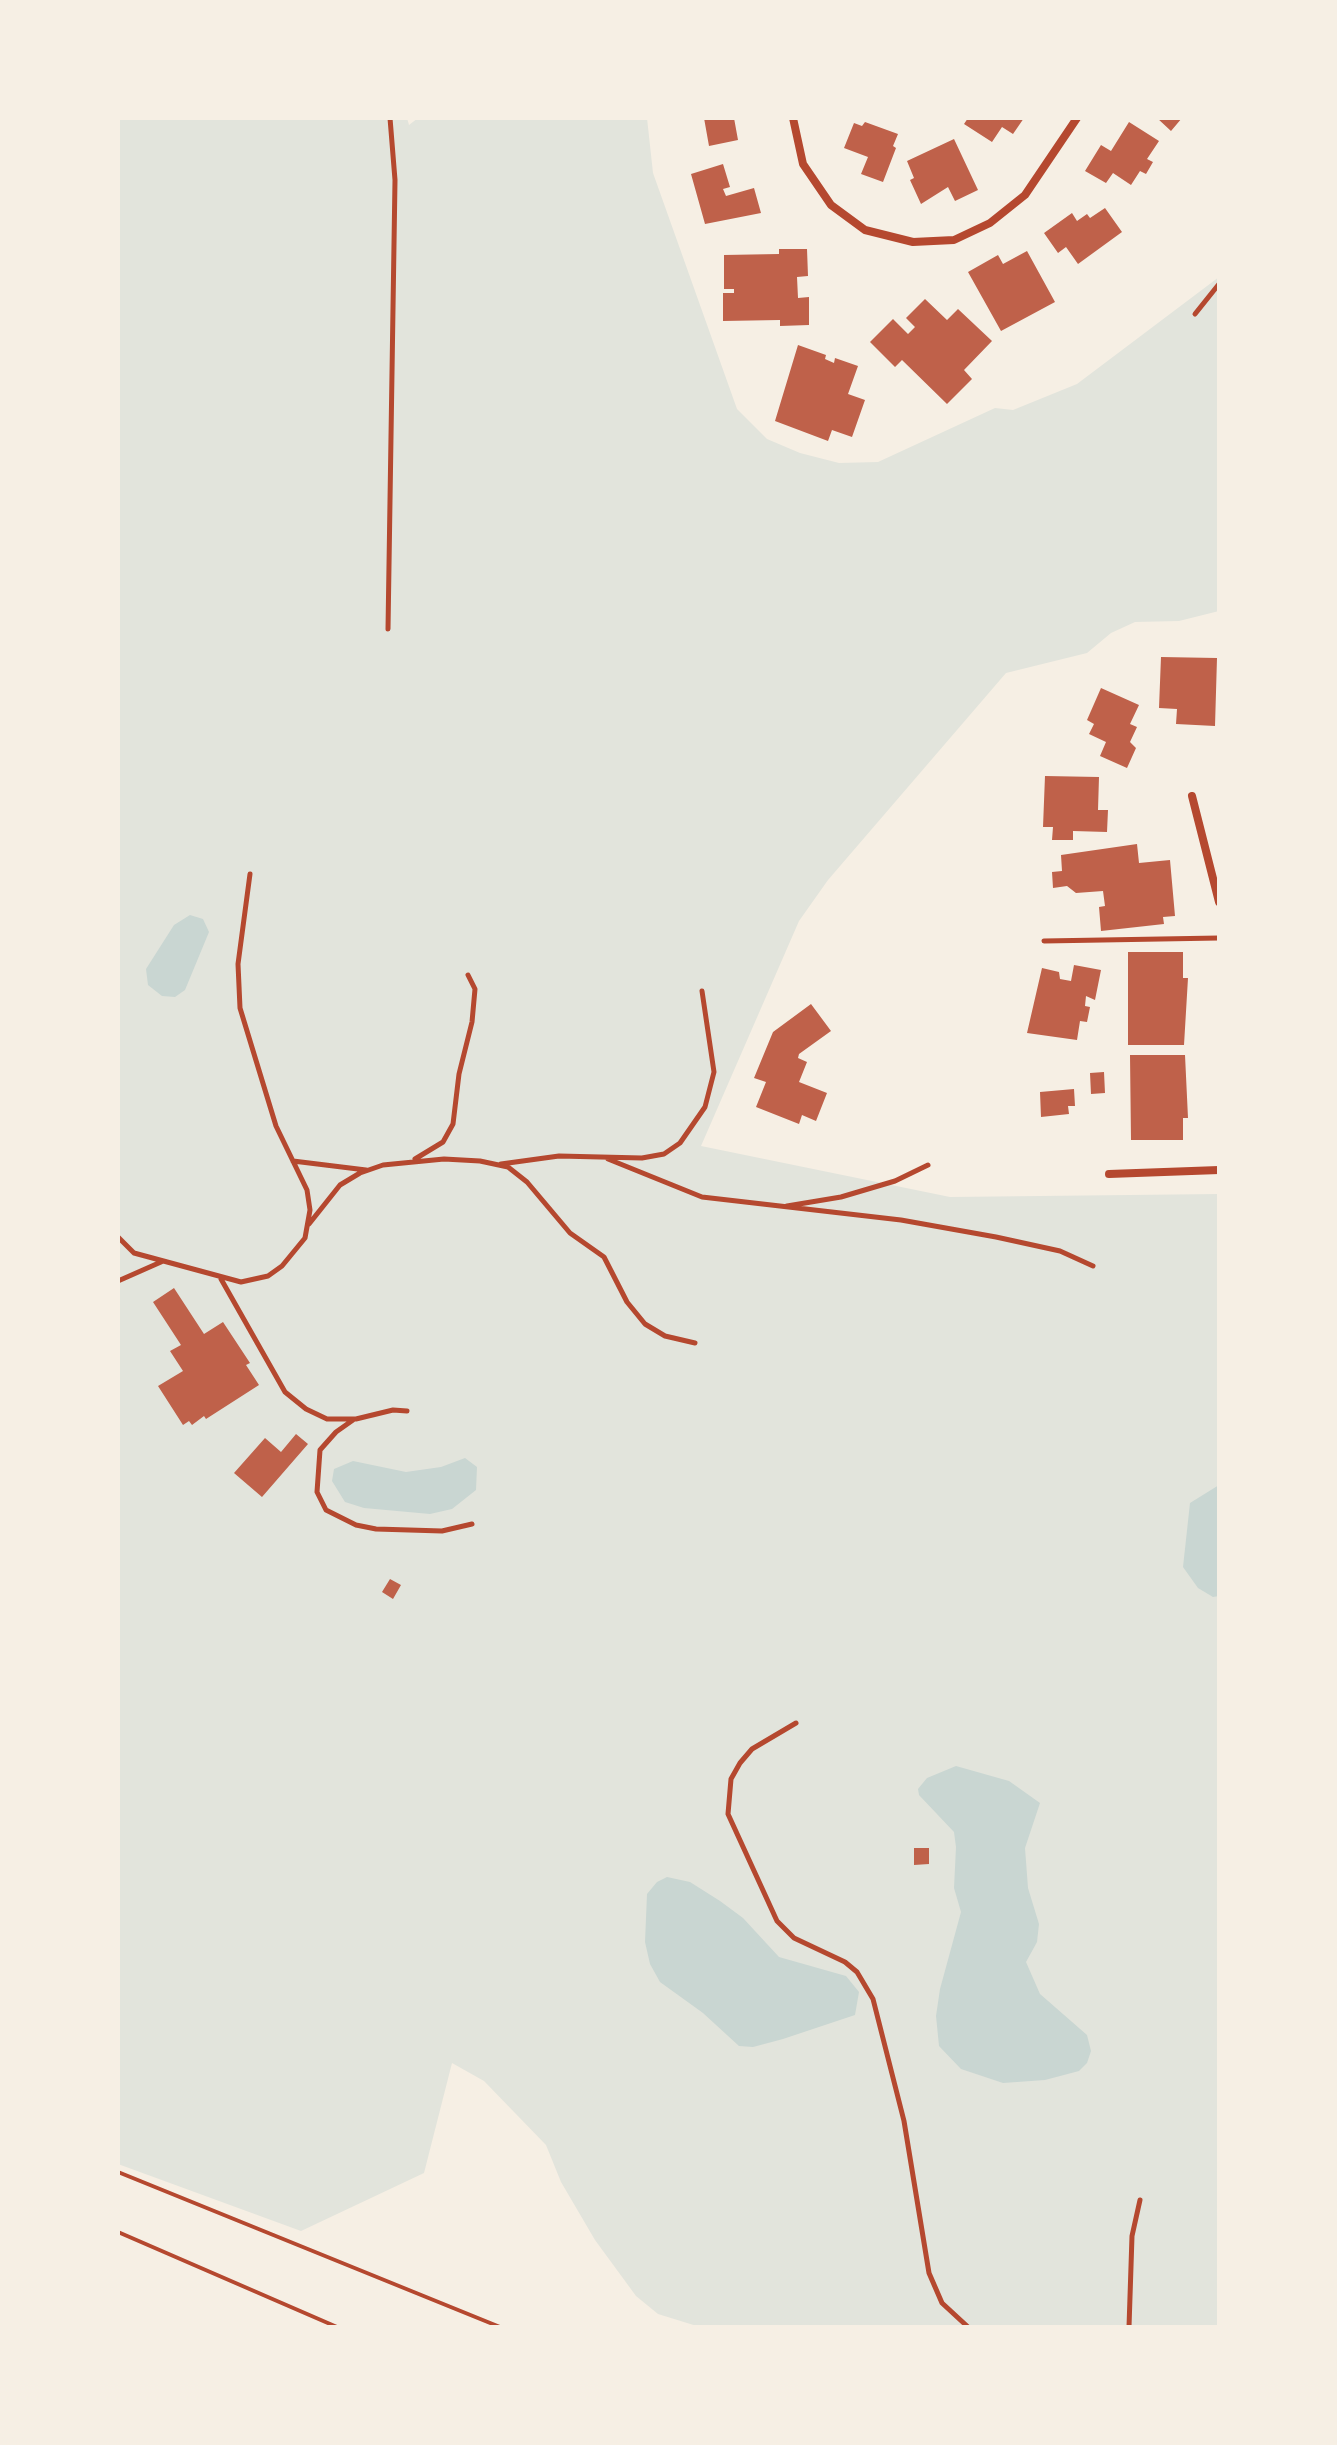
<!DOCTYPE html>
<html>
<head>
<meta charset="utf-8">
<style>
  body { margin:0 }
  #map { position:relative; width:1337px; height:2445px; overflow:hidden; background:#f6efe4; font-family:"Alegreya Sans",sans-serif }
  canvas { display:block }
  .frame { position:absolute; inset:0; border:120px solid #f6efe4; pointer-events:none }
</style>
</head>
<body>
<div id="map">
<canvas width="1337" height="2445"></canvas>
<div class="frame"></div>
</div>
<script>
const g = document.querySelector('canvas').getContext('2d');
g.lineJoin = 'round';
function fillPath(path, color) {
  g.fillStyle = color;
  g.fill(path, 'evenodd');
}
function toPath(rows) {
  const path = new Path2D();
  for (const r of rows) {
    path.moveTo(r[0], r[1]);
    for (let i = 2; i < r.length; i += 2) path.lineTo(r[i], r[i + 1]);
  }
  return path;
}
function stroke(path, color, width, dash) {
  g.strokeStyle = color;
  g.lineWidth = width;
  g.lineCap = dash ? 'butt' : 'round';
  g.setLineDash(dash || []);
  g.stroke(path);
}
fillPath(toPath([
  [118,118,407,118,409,125,418,118,647,118,653,173,737,409,767,439,800,453,839,463,878,462,995,408,1013,410,1077,384,1219,277,1219,611,1179,621,1135,622,1111,633,1087,653,1006,673,828,880,799,921,701,1146,950,1197,1219,1194,1219,2327,700,2327,658,2314,636,2296,595,2240,561,2182,546,2145,484,2081,452,2063,424,2173,301,2231,118,2164]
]), '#e2e4dc');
fillPath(toPath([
  [190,915,203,919,209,932,185,990,175,997,162,996,148,985,146,969,174,925],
  [465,1458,477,1467,476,1490,452,1509,430,1514,364,1508,345,1502,332,1481,334,1469,353,1461,406,1472,441,1467],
  [1219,1485,1219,1596,1213,1597,1198,1588,1183,1567,1190,1503],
  [956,1766,1009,1781,1040,1803,1025,1848,1028,1888,1039,1924,1037,1942,1026,1962,1040,1994,1087,2035,1091,2051,1087,2063,1079,2071,1045,2080,1003,2083,961,2069,939,2046,936,2016,940,1989,961,1912,954,1888,956,1847,954,1832,919,1795,918,1789,927,1778],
  [667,1877,690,1882,720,1901,743,1918,779,1957,846,1976,859,1992,855,2015,783,2039,753,2047,739,2046,703,2013,660,1982,650,1964,645,1942,647,1894,657,1882]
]), '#c9d6d2');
fillPath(toPath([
  [704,118,734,118,738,140,709,146],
  [968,118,1024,118,1013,134,1002,127,992,142,964,124],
  [1157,118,1182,118,1171,131],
  [865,122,898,134,893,146,896,148,883,182,861,174,868,157,844,148,854,123,862,126],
  [1129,122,1159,141,1147,159,1153,162,1146,174,1140,171,1131,185,1113,173,1106,183,1085,171,1101,145,1111,151],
  [954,139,978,190,955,201,948,187,921,204,910,180,914,178,907,161],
  [723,164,730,187,723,189,726,196,754,188,761,213,705,224,691,174],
  [1105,208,1122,232,1078,264,1066,247,1058,253,1044,233,1072,213,1077,221,1087,214,1090,218],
  [779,249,807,249,808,276,797,277,798,298,809,297,809,325,780,326,780,320,723,321,723,293,734,293,734,289,724,289,724,255,779,254],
  [1027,251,1055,302,1001,331,968,272,998,255,1003,264],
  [925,299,947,320,958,309,992,341,964,370,972,379,947,404,902,360,895,367,870,342,893,319,908,334,915,327,906,318],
  [798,345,826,355,825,359,834,363,835,358,858,366,848,394,865,400,852,437,832,430,828,441,775,421],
  [1161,657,1217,658,1215,726,1176,724,1177,709,1159,708],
  [1101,688,1139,705,1130,724,1137,727,1130,742,1136,748,1127,768,1100,756,1106,742,1089,734,1094,724,1087,720],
  [1045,776,1099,777,1098,810,1108,810,1107,832,1073,831,1073,840,1052,840,1053,827,1043,827],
  [1137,844,1139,863,1170,860,1175,916,1163,917,1164,924,1101,931,1099,907,1105,906,1103,891,1076,893,1067,886,1053,888,1052,872,1062,871,1061,855],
  [1128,952,1183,952,1183,978,1188,978,1184,1045,1128,1045],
  [1074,965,1101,970,1095,1000,1086,996,1085,1006,1090,1007,1087,1022,1080,1021,1077,1040,1027,1033,1042,968,1059,972,1060,979,1071,981],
  [811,1004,831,1031,799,1054,798,1058,807,1062,799,1082,827,1093,816,1121,802,1115,799,1124,756,1107,766,1082,754,1078,773,1032],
  [1130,1055,1185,1055,1188,1118,1183,1118,1183,1140,1131,1140],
  [1104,1072,1105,1093,1091,1094,1090,1073],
  [1074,1089,1075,1106,1068,1106,1069,1114,1041,1117,1040,1092],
  [174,1288,204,1334,223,1322,250,1363,246,1365,259,1385,206,1419,204,1416,192,1425,189,1421,183,1425,158,1386,183,1371,170,1351,181,1345,153,1302],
  [296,1434,308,1444,262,1497,234,1473,265,1438,281,1452],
  [390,1579,401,1585,393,1599,382,1592],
  [914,1848,929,1848,929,1864,914,1865]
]), '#bf614a');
stroke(toPath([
  [118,2172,500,2327],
  [118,2232,337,2327]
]), '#b5482f', 4);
stroke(toPath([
  [1195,314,1219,284],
  [388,629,395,180,390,118],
  [1044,941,1219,938],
  [415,1159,443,1142,453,1124,459,1074,472,1022,475,989,468,975],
  [608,1159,702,1197,901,1220,996,1237,1060,1251,1093,1266],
  [293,1161,366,1170],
  [501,1164,559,1156,642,1158,664,1154,680,1143,705,1107,714,1072,702,991],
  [787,1206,841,1197,895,1181,928,1165],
  [309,1224,340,1185,360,1173,383,1165,444,1159,480,1161,508,1167,527,1182,570,1233,604,1257,627,1302,645,1324,665,1336,695,1343],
  [118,1237,134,1253,241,1282,268,1276,282,1266,305,1238,310,1210,307,1190,276,1126,240,1008,238,964,250,874],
  [221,1279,285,1392,306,1409,327,1419,356,1419,393,1410,407,1411],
  [118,1281,161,1262],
  [353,1420,336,1432,320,1450,317,1492,326,1510,356,1525,376,1529,442,1531,472,1524],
  [796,1723,752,1749,740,1763,731,1779,728,1814,777,1921,794,1938,845,1962,857,1972,873,1999,904,2121,929,2273,942,2303,968,2327],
  [1129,2327,1132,2236,1140,2200]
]), '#b5482f', 5);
stroke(toPath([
  [793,118,803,164,831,205,865,230,913,242,954,240,990,223,1025,195,1077,118],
  [1192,796,1219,902],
  [1109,1174,1219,1170]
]), '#b5482f', 8);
</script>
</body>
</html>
